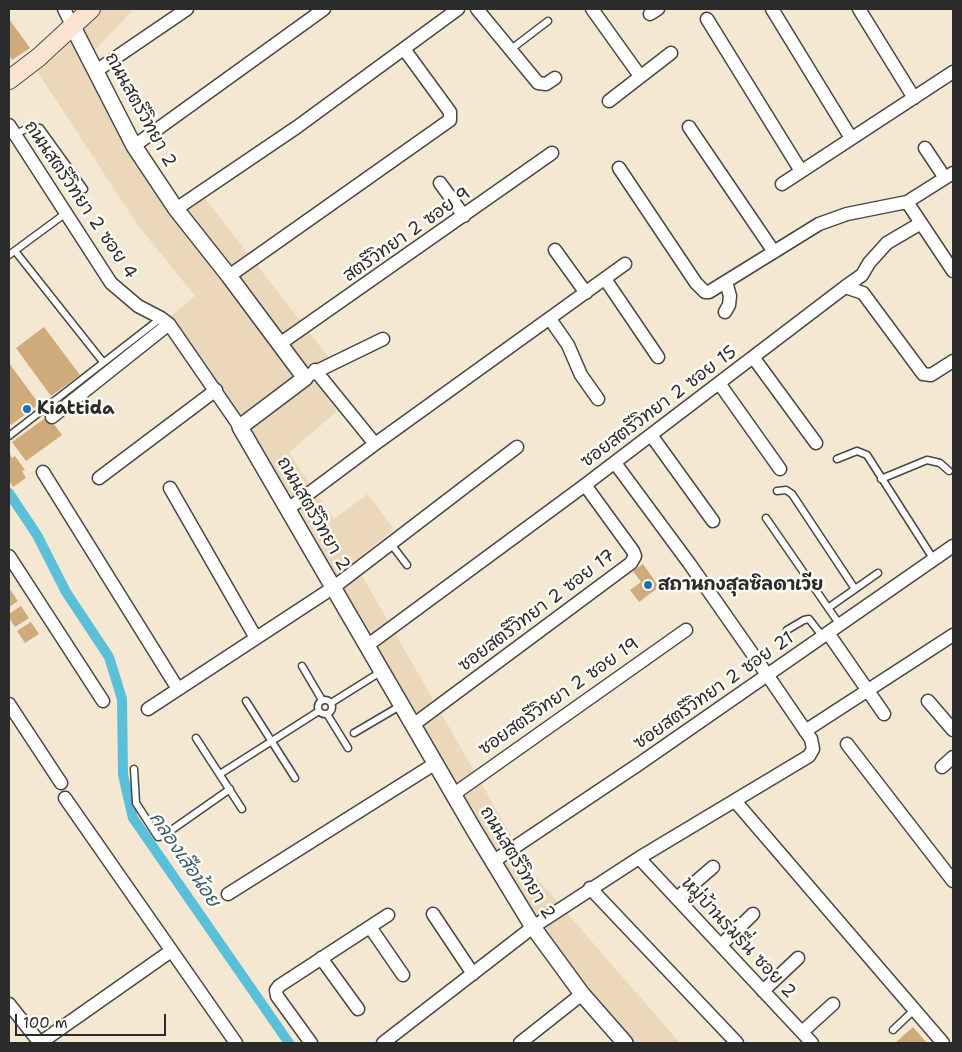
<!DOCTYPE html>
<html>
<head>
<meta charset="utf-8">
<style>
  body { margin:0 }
  #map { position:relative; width:962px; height:1052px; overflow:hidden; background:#f5e8d2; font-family:"Shantell Sans",sans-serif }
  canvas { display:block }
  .frame { position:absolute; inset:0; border:10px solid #2b2b2b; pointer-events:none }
  .scale { position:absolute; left:15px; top:1014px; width:151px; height:22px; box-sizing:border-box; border:2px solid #2b2b2b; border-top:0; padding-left:6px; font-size:15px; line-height:18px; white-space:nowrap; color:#2b2b2b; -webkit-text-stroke:4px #fdfcf7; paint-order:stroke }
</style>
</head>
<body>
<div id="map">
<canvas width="962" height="1052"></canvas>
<div class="frame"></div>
<div class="scale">100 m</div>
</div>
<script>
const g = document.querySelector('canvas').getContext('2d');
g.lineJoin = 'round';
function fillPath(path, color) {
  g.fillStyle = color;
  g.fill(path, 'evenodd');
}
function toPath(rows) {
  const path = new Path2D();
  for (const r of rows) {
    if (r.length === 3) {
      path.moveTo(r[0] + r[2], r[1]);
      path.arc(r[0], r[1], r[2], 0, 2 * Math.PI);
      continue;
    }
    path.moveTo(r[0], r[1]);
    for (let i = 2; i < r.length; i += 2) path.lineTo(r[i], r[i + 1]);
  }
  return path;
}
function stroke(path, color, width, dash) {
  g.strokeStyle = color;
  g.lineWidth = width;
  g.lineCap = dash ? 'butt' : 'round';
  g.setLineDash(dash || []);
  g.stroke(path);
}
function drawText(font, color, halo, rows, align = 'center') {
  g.font = font + ' "Shantell Sans","Playpen Sans Thai",sans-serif';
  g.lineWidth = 5;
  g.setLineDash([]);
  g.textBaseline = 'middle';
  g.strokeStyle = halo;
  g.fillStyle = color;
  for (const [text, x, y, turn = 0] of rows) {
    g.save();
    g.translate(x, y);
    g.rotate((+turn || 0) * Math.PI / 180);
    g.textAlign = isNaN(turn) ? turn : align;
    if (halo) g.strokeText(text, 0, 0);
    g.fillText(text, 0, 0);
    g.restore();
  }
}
fillPath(toPath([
  [100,9,134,9,92,53,122,112,177,201,197,188,337,368,316,381,337,411,289,453,334,519,368,494,394,529,354,562,534,875,680,1043,634,1043,546,935,502,865,283,485,171,316,195,296,137,224,37,71,60,53]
]), '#ebd8ba');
stroke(toPath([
  [9,493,37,535,66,592,109,657,122,699,123,775,133,818,289,1043]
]), '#5abfd8', 10);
fillPath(toPath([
  [9,19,30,48,12,60,9,55],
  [44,327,80,375,51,396,16,348],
  [9,363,39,404,11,425,9,422],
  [48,416,62,435,26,461,12,442],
  [9,452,12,458,15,456,25,470,22,471,26,478,13,487,9,480],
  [643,564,659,587,639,602,630,590,641,582,633,571],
  [9,588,18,601,9,607],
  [21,606,29,618,15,627,9,618,9,614],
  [31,622,39,634,25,643,17,631],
  [913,1027,927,1043,895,1043]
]), '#cfab7b');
const service = toPath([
  [510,50,548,21],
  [15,134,31,127,40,128,84,189],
  [15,251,103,362],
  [9,255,66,213],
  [9,436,161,318],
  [837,459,857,451,867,455,934,560],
  [881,479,927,460,940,463,949,471],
  [777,491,786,490,792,494,855,589],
  [766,518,840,625],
  [391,544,407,565],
  [828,608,878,573],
  [787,630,804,620,809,619,823,637],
  [302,666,322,700],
  [325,707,7],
  [246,701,295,778],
  [331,703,382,671],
  [327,714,348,748],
  [354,733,400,706],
  [196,738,242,809],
  [134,769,136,803,158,837,163,836,230,789],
  [220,774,319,711],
  [893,1030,914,1010]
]);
const minor = toPath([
  [64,9,73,27],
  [477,9,538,83,546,84,555,78],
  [592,9,640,76],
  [772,9,851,138],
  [859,9,914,98],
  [650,14,658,9],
  [707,19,801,171],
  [96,71,187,9],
  [609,101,671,53],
  [9,125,111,283,138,306,161,318,169,324,240,427],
  [689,127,774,252],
  [134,146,324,9],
  [925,148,945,178],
  [619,168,696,283,705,292,709,292,819,224,847,214,907,202,953,173],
  [440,183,464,216],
  [782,184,953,72],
  [907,202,953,271],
  [176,209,297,127,458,9],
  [555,250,586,293],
  [229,276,450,120,450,112,404,49],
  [605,279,658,357],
  [845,287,862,275,869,263,887,243,921,223],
  [725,312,729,305,730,296,726,282],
  [550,319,568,345,581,375,598,399],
  [281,343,552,153],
  [753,357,816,443],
  [315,370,375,444],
  [309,375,383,339],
  [719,383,780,469],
  [52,417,169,324],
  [651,435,713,521],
  [43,472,178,689],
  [99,478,216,390],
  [170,488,256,638],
  [288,509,375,444,625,264],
  [9,556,103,701],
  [828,633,884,714],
  [368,645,585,485,845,287,863,293,923,374,931,375,953,361],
  [928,701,953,730],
  [9,704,61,783],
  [148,709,334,587,517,447],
  [413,725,631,563,635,556,633,551,585,485],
  [805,731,953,635],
  [847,744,953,881],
  [942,767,953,757],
  [454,794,686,630],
  [65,798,236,1043],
  [735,801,943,1043],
  [639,858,812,1043],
  [494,861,639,764,953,546],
  [590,888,737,1043],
  [228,894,436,763],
  [677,898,713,867],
  [433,914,473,974],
  [370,927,403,975],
  [721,945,753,914],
  [321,958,358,1009],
  [763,991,798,958],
  [9,1004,40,1043],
  [802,1032,833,1004],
  [40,1043,171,951],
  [311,1043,277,996,276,990,279,986,388,915],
  [383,1043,533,927,639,858,809,756,813,749,811,739,768,676,689,563,615,463],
  [520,1043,582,994]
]);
const tertiary = toPath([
  [73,27,134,146,176,209,229,276,305,378,240,427,474,830,533,927,582,994,625,1043]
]);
const secondary = toPath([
  [9,80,39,57,91,9]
]);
stroke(service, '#494744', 9);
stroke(minor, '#494744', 15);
stroke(tertiary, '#494744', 18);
stroke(secondary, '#494744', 20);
stroke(service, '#fff', 6);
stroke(minor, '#fff', 12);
stroke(tertiary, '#fff', 15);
stroke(secondary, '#fde4d1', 18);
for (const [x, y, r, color] of [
  [27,409,5,"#1f6fb2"],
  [648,585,5,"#1f6fb2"]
]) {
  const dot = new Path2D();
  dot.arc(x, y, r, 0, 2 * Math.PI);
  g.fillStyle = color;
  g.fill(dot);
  stroke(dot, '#fdfcf7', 2);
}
drawText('18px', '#2b2b2b', '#fdfcf7', [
  ["ถนนสตรีวิทยา 2",140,110,61],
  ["ถนนสตรีวิทยา 2 ซอย 4",80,200,56],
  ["สตรีวิทยา 2 ซอย 9",407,235,-35],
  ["ซอยสตรีวิทยา 2 ซอย 15",659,407,-37],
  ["ถนนสตรีวิทยา 2",313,514,60],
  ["ซอยสตรีวิทยา 2 ซอย 17",537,611,-37],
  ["ซอยสตรีวิทยา 2 ซอย 21",714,691,-35],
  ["ซอยสตรีวิทยา 2 ซอย 19",559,697,-35],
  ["ถนนสตรีวิทยา 2",517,863,59],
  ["หมู่บ้านร่มรื่น ซอย 2",738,938,47]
]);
drawText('bold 18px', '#2b2b2b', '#fdfcf7', [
  ["Kiattida",37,409],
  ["สถานกงสุลซิลดาเวีย",658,585]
], 'left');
drawText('italic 19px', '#3b5f68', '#fdfcf7', [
  ["คลองเสือน้อย",184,860,56]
]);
</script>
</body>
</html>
